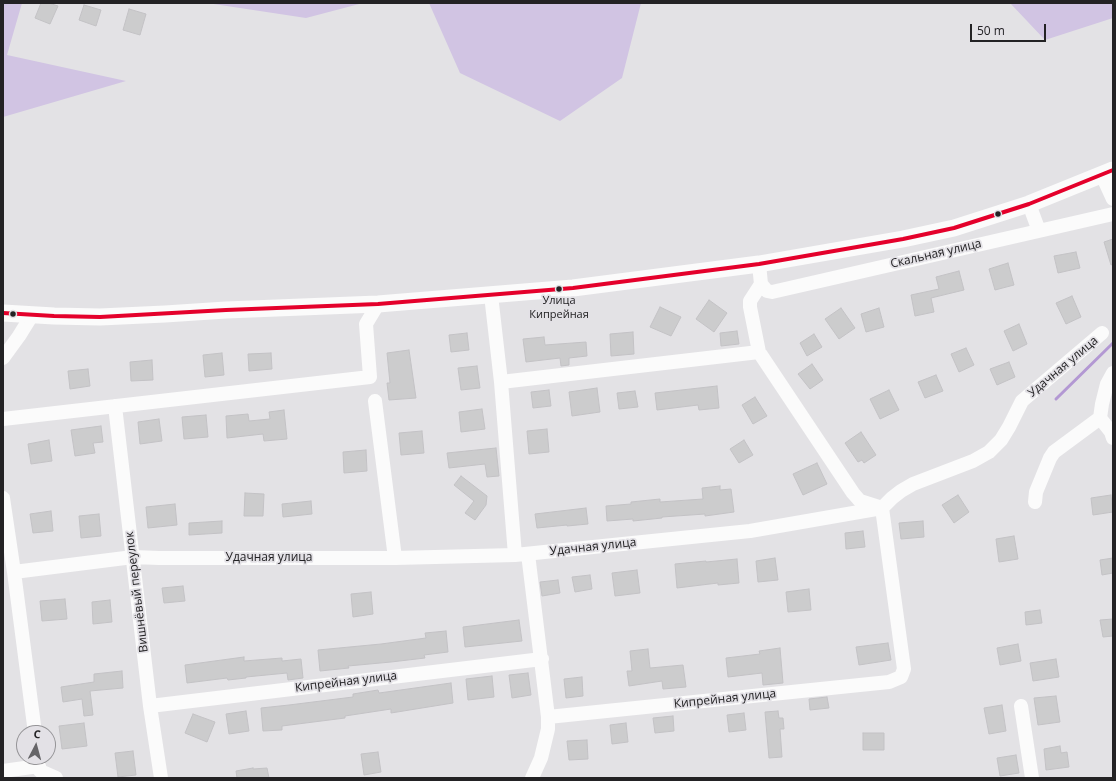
<!DOCTYPE html>
<html>
<head>
<meta charset="utf-8">
<style>
  body { margin:0 }
  #map { position:relative; width:1116px; height:781px; overflow:hidden; background:#e3e2e5; font-family:"Open Sans",sans-serif }
  canvas { display:block }
  .frame { position:absolute; inset:0; border:4px solid #232224; pointer-events:none }
  .north { position:absolute; left:16px; top:725px; width:40px; height:40px; box-sizing:border-box; background:#e3e1e6; border:1px solid #969598; border-radius:50%; rotate:6deg; font-size:11px; font-weight:700; line-height:16px; text-align:center; color:#232224 }
  .north::after { content:''; display:block; margin:auto; width:14px; height:18px; background:#666568; clip-path:polygon(50% 0,100% 100%,50% 72%,0 100%) }
  .scale { position:absolute; left:970px; top:24px; width:76px; height:18px; box-sizing:border-box; border:2px solid #232224; border-top:0; padding-left:5px; font-size:12px; line-height:14px; white-space:nowrap; color:#232224; -webkit-text-stroke:3px #e3e1e6; paint-order:stroke }
</style>
</head>
<body>
<div id="map">
<canvas width="1116" height="781"></canvas>
<div class="frame"></div>
<div class="north">С</div>
<div class="scale">50 m</div>
</div>
<script>
const g = document.querySelector('canvas').getContext('2d');
g.lineJoin = 'round';
function fillPath(path, color) {
  g.fillStyle = color;
  g.fill(path, 'evenodd');
}
function toPath(rows) {
  const path = new Path2D();
  for (const r of rows) {
    path.moveTo(r[0], r[1]);
    for (let i = 2; i < r.length; i += 2) path.lineTo(r[i], r[i + 1]);
  }
  return path;
}
function stroke(path, color, width, dash) {
  g.strokeStyle = color;
  g.lineWidth = width;
  g.lineCap = dash ? 'butt' : 'round';
  g.setLineDash(dash || []);
  g.stroke(path);
}
function drawText(font, color, halo, rows, align = 'center') {
  g.font = font + ' "Open Sans",sans-serif';
  g.lineWidth = 3.5;
  g.setLineDash([]);
  g.textBaseline = 'middle';
  g.strokeStyle = halo;
  g.fillStyle = color;
  for (const [text, x, y, turn = 0] of rows) {
    g.save();
    g.translate(x, y);
    g.rotate((+turn || 0) * Math.PI / 180);
    g.textAlign = isNaN(turn) ? turn : align;
    if (halo) g.strokeText(text, 0, 0);
    g.fillText(text, 0, 0);
    g.restore();
  }
}
fillPath(toPath([
  [3,3,22,3,7,55,126,81,3,117],
  [207,3,363,3,306,18],
  [429,3,641,3,622,78,560,121,460,73],
  [1010,3,1113,3,1113,18,1045,40]
]), '#d1c4e3');
stroke(toPath([
  [1056,399,1113,343]
]), '#b398d3', 3);
const building = toPath([
  [41,3,49,3,58,6,50,24,35,18,41,3],
  [84,5,101,10,96,26,79,20,84,5],
  [129,9,146,14,140,35,123,30,129,9],
  [1113,239,1113,264,1111,265,1104,242,1113,239],
  [1076,252,1080,268,1058,273,1054,256,1076,252],
  [1008,263,1014,285,995,290,989,269,1008,263],
  [959,271,964,290,931,298,934,312,915,316,911,295,939,289,936,277,959,271],
  [1072,296,1081,317,1066,324,1056,303,1072,296],
  [709,300,727,313,714,332,696,319,709,300],
  [660,307,681,317,671,336,650,327,660,307],
  [841,308,855,328,839,339,825,319,841,308],
  [879,308,884,327,866,332,861,314,879,308],
  [1019,324,1027,344,1013,351,1004,331,1019,324],
  [737,331,739,344,721,346,720,333,737,331],
  [633,332,634,354,611,356,610,334,633,332],
  [467,333,469,350,451,352,449,335,467,333],
  [814,334,822,347,807,356,800,343,814,334],
  [544,337,545,345,586,342,587,356,569,358,569,365,561,366,560,358,526,362,523,339,544,337],
  [966,348,974,365,959,372,951,354,966,348],
  [409,350,416,398,389,400,387,383,390,383,387,353,409,350],
  [222,353,224,375,205,377,203,355,222,353],
  [271,353,272,369,249,371,248,354,271,353],
  [152,360,153,380,131,381,130,362,152,360],
  [1009,362,1015,377,997,385,990,369,1009,362],
  [812,364,823,380,810,389,798,374,812,364],
  [477,366,480,388,461,390,458,368,477,366],
  [88,369,90,386,70,389,68,371,88,369],
  [936,375,943,391,925,398,918,382,936,375],
  [717,386,719,408,699,410,698,405,657,410,655,393,717,386],
  [597,388,600,412,572,416,569,392,597,388],
  [549,390,551,406,533,408,531,392,549,390],
  [889,390,899,410,880,419,870,399,889,390],
  [635,391,638,407,619,409,617,393,635,391],
  [755,397,767,416,753,424,742,405,755,397],
  [482,409,485,429,461,432,459,412,482,409],
  [284,410,287,439,264,441,263,434,227,438,226,416,248,414,249,421,270,419,269,412,284,410],
  [206,415,208,437,184,439,182,417,206,415],
  [159,419,162,441,140,444,138,422,159,419],
  [101,426,103,442,93,443,95,453,75,456,71,430,101,426],
  [547,429,549,452,529,454,527,431,547,429],
  [422,431,424,453,401,455,399,433,422,431],
  [861,432,876,455,864,463,862,460,858,462,845,443,861,432],
  [49,440,52,461,31,464,28,444,49,440],
  [744,440,753,455,739,463,730,449,744,440],
  [496,448,499,476,487,477,485,464,449,468,447,453,496,448],
  [366,450,367,471,344,473,343,452,366,450],
  [817,463,827,484,803,495,793,474,817,463],
  [461,476,487,496,486,505,475,520,465,513,474,501,454,485,461,476],
  [720,486,720,490,731,489,734,512,705,516,705,514,662,517,662,518,633,521,633,519,607,521,606,506,631,504,631,502,660,499,660,502,703,499,702,488,720,486],
  [245,493,264,494,263,516,244,516,245,493],
  [958,495,969,512,954,523,942,505,958,495],
  [1111,495,1113,512,1093,515,1091,498,1111,495],
  [311,501,312,514,283,517,282,504,311,501],
  [175,504,177,525,148,528,146,507,175,504],
  [586,508,588,524,567,526,567,525,537,528,535,514,586,508],
  [51,511,53,531,33,533,30,514,51,511],
  [99,514,101,536,81,538,79,516,99,514],
  [222,521,222,533,189,535,189,523,222,521],
  [923,521,924,537,901,539,899,523,923,521],
  [863,531,865,547,846,549,845,533,863,531],
  [1014,536,1018,559,999,562,996,539,1014,536],
  [775,558,778,580,758,582,756,561,775,558],
  [1113,558,1113,573,1102,575,1100,560,1113,558],
  [737,559,739,583,718,585,718,583,677,588,675,564,706,561,706,562,737,559],
  [637,570,640,593,615,596,612,573,637,570],
  [590,575,592,589,575,592,572,577,590,575],
  [558,580,560,593,542,596,540,582,558,580],
  [183,586,185,601,164,603,162,588,183,586],
  [809,589,811,610,788,612,786,592,809,589],
  [371,592,373,614,353,617,351,594,371,592],
  [65,599,67,619,42,621,40,601,65,599],
  [110,600,112,622,93,624,92,602,110,600],
  [1040,610,1042,623,1026,625,1025,612,1040,610],
  [1113,619,1113,636,1103,637,1100,620,1113,619],
  [519,620,522,641,465,647,463,627,519,620],
  [446,631,448,652,424,655,425,658,391,662,348,666,349,668,320,671,318,650,381,644,426,638,425,633,446,631],
  [888,643,891,660,859,665,856,647,888,643],
  [1018,644,1021,661,1000,665,997,648,1018,644],
  [780,648,783,683,763,685,762,673,728,677,726,658,760,654,759,651,780,648],
  [648,649,650,668,683,665,686,687,663,689,662,681,629,686,627,671,632,671,630,651,648,649],
  [244,657,244,661,282,658,282,661,301,659,303,678,288,680,287,673,246,677,246,678,228,680,227,678,187,683,185,665,244,657],
  [1056,659,1059,677,1033,681,1030,663,1056,659],
  [122,671,123,688,90,691,93,715,84,716,82,699,63,702,61,687,94,682,94,674,122,671],
  [528,673,531,695,512,698,509,675,528,673],
  [492,676,494,697,468,700,466,679,492,676],
  [582,677,583,696,566,698,564,679,582,677],
  [451,683,453,703,391,713,391,709,345,716,345,718,282,726,282,730,263,731,261,708,289,705,353,697,353,694,378,690,379,693,451,683],
  [1056,696,1060,722,1038,725,1034,698,1056,696],
  [827,697,829,708,810,710,809,699,827,697],
  [1002,705,1006,731,989,734,984,708,1002,705],
  [246,711,249,731,229,734,226,714,246,711],
  [778,711,779,718,783,718,784,729,780,729,782,757,769,758,765,712,778,711],
  [744,713,746,730,729,732,727,715,744,713],
  [193,714,215,722,207,742,185,733,193,714],
  [673,716,674,731,655,733,653,718,673,716],
  [84,723,87,746,62,749,59,726,84,723],
  [626,723,628,742,612,744,610,725,626,723],
  [863,733,884,733,884,750,863,750,863,733],
  [587,740,588,759,569,760,567,741,587,740],
  [1060,746,1061,753,1067,752,1069,767,1046,770,1044,749,1060,746],
  [133,751,136,775,118,777,115,753,133,751],
  [378,752,381,772,364,775,361,754,378,752],
  [1016,755,1019,773,1000,776,997,758,1016,755],
  [253,768,253,769,267,768,269,778,237,778,236,771,253,768]
]);
fillPath(building, '#cccccd');
stroke(building, '#c3c2c5', 1);
stroke(toPath([
  [1102,175,1113,199],
  [1029,204,1039,231],
  [761,284,767,291,772,292,1113,214],
  [491,295,501,382,515,555],
  [3,358,19,336,32,315],
  [1113,373,1107,384,1102,404,1100,418,1111,432,1113,438],
  [501,382,759,352],
  [375,401,395,558],
  [115,406,150,706,161,778],
  [3,419,370,377,366,324,378,304],
  [3,498,14,572,35,733],
  [1035,502,1036,492,1050,458,1054,452,1100,418],
  [528,554,548,717,548,729,541,758,532,778],
  [14,572,133,557,159,558,395,558,515,555,750,531,882,508,892,498,901,491,913,484,973,461,989,452,1001,440,1009,427,1022,401,1102,333],
  [150,706,542,659],
  [1021,706,1032,778],
  [548,717,889,682,901,677,904,669,882,508,860,501,853,493,759,352,750,307,750,301,761,284,759,264],
  [3,771,39,766,40,771,56,778]
]), '#fbfbfb', 14);
stroke(toPath([
  [3,313,54,316,100,317,165,314,226,310,378,304,573,288,759,264,903,239,954,228,1029,204,1113,170]
]), '#fbfbfb', 17);
stroke(toPath([
  [3,313,54,316,100,317,226,310,378,304,573,288,759,264,903,239,954,228,1029,204,1113,170]
]), '#e4002b', 4);
for (const [x, y, r, color] of [
  [998,214,3.5,"#232224"],
  [559,289,3.5,"#232224"],
  [13,314,3.5,"#232224"]
]) {
  const dot = new Path2D();
  dot.arc(x, y, r, 0, 2 * Math.PI);
  g.fillStyle = color;
  g.fill(dot);
  stroke(dot, '#e3e1e6', 1.5);
}
drawText('11px', '#232224', '#e3e1e6', [
  ["Улица",559,301],
  ["Кипрейная",559,315]
]);
drawText('12px', '#232224', '#e3e1e6', [
  ["Скальная улица",936,254,-13],
  ["Удачная улица",1063,367,-40],
  ["Удачная улица",593,547,-6],
  ["Удачная улица",269,558],
  ["Вишнёвый переулок",137,592,-97],
  ["Кипрейная улица",346,682,-7],
  ["Кипрейная улица",725,699,-6]
]);
</script>
</body>
</html>
